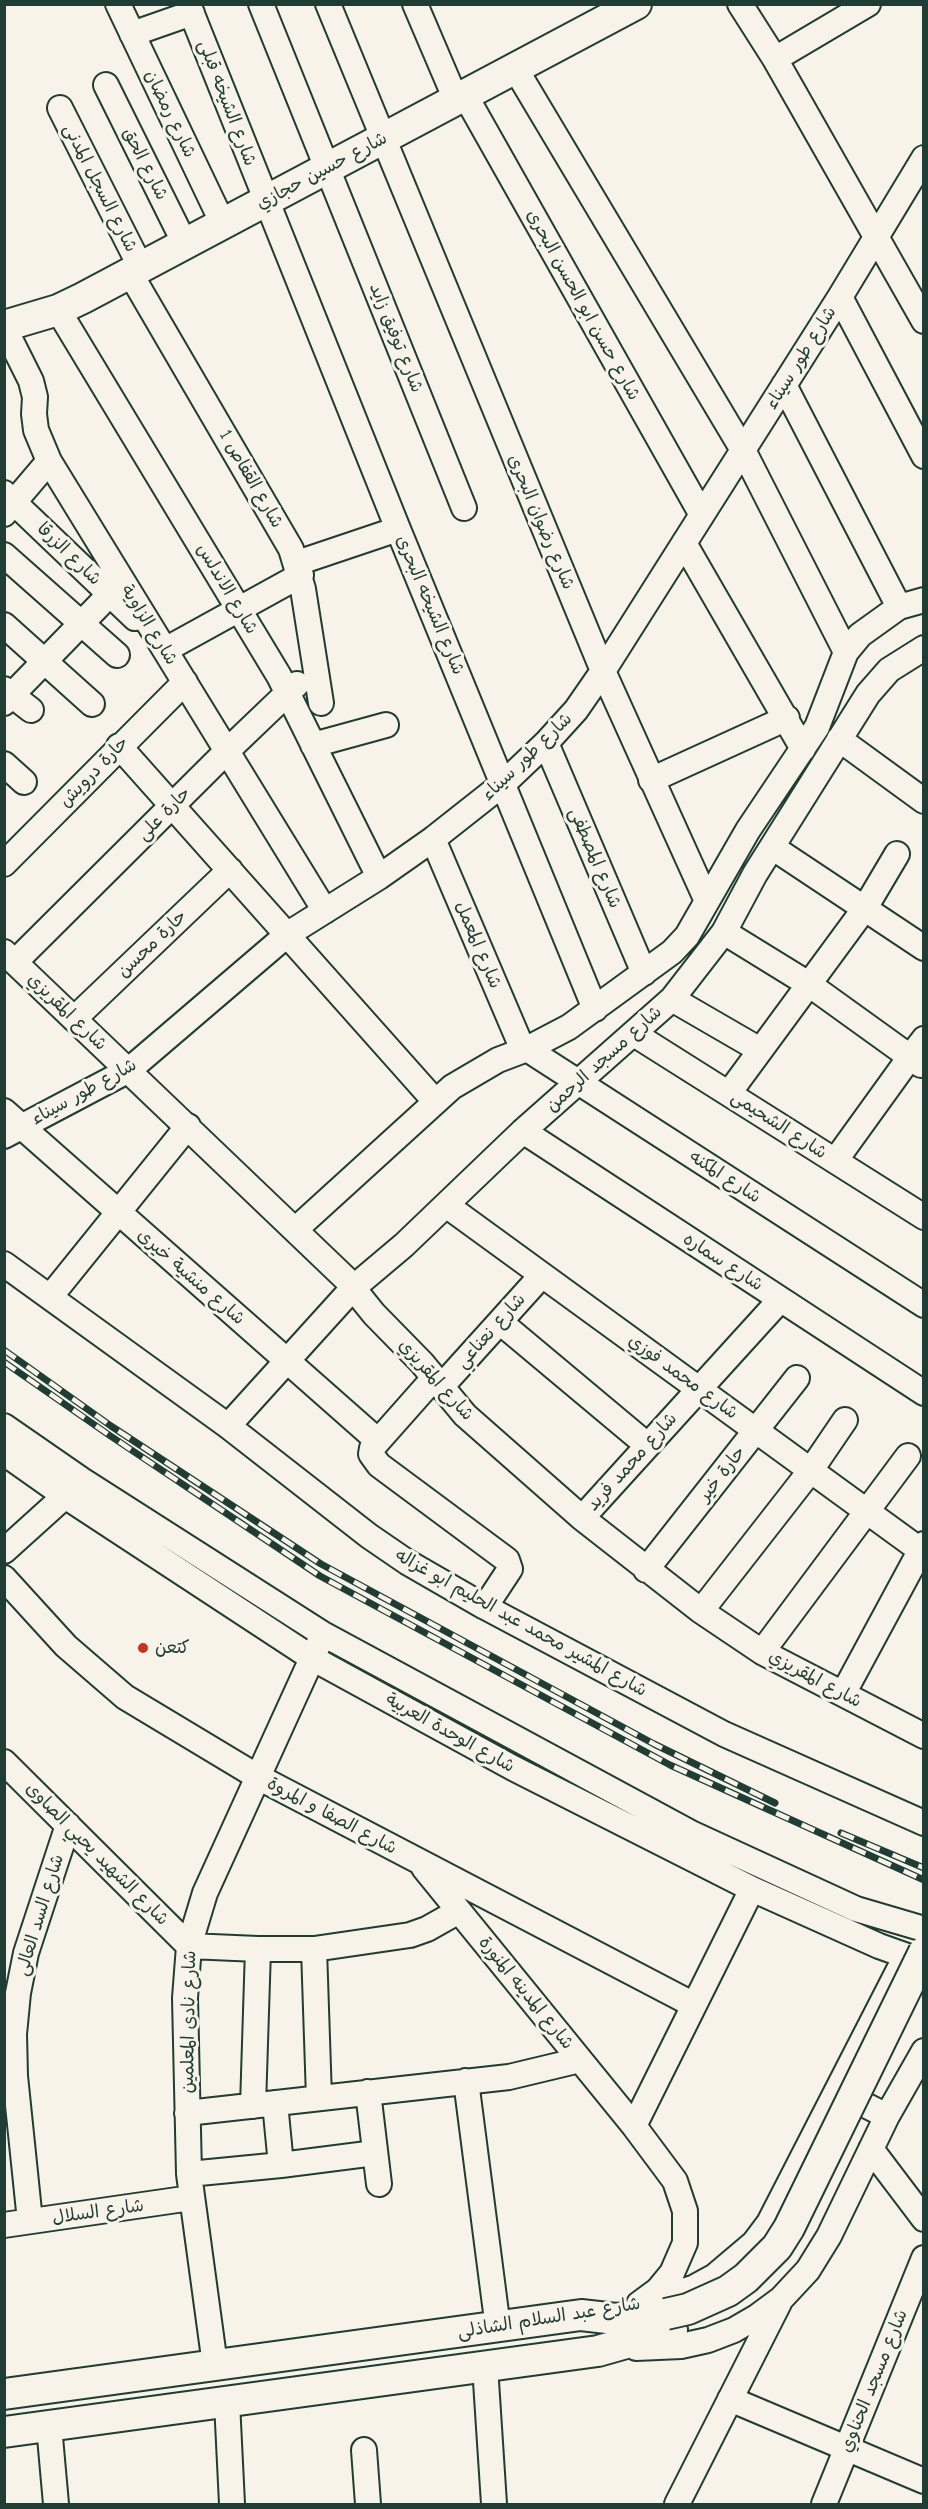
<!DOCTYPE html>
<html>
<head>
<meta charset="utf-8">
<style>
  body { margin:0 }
  #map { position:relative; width:928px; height:2509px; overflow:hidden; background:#f7f3e8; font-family:"Comic Neue",sans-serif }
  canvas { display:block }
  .frame { position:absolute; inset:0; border:6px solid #1f3d34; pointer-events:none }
</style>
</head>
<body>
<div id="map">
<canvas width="928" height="2509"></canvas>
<div class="frame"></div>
</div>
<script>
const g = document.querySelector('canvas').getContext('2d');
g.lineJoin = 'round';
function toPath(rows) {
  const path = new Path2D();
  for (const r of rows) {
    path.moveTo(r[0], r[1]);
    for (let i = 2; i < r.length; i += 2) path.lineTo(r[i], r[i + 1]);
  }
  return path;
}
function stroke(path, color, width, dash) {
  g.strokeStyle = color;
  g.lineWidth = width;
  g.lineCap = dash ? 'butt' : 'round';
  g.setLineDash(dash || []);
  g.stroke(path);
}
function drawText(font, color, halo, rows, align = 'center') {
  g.font = font + ' "Comic Neue","Playpen Sans Arabic",sans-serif';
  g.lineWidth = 6;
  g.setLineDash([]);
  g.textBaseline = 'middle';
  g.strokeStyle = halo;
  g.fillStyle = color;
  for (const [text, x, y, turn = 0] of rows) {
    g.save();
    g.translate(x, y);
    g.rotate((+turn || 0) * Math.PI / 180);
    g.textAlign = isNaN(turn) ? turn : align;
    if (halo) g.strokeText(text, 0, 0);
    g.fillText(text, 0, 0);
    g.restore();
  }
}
const minor = toPath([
  [118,4,223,224],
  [188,4,398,529,595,1009],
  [261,4,464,508],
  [328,4,603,671,707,901],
  [415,4,456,100],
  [740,4,775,59,924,321],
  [132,34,192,13],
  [775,59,868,4],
  [515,68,743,450,846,652],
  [106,85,185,244],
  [465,95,702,515],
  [60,108,141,268],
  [130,273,291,549,303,589,321,703],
  [840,297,924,456],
  [58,310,279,676,379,877],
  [4,327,31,381,35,397,34,414,36,430,49,461,325,911],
  [784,385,899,607],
  [4,493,135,618],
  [4,514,49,461],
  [684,543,803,749],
  [4,555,117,655],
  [297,563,398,529],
  [4,625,92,704],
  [165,650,301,575],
  [4,689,31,710],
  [4,703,110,594],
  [839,739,924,801],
  [546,743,644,973],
  [313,745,386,725],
  [119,746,434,1100],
  [4,764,24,782],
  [651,780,787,718],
  [433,839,523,1050],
  [772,847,924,948],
  [4,864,185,682],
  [724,932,810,985,910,1057,924,1039],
  [4,952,345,1278,374,1314,422,1363,465,1415,582,1518,701,1611,762,1652,924,1736],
  [15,962,227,751,297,684],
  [672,999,760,1050],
  [74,1019,230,870],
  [634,1034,924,1217],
  [527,1049,924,1305],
  [729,1093,865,908,897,854],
  [4,1111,378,1441],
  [523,1131,924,1393],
  [4,1136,129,1070,288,934,379,877,433,839,504,783,546,743,576,710,603,671,840,297,924,158],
  [835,1161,910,1057,921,1065],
  [446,1205,920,1550],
  [296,1229,452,1087,498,1060,527,1049,569,1027,672,952,687,936,748,830,817,727,846,652,860,635,899,607,924,600],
  [4,1264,228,1426,369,1536,407,1562,485,1607,724,1734,924,1823],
  [50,1297,188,1126],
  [500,1322,647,1445],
  [434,1378,372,1448,371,1454,379,1465,507,1560,510,1569,485,1607],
  [441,1387,542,1275],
  [4,1426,82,1480,323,1634,693,1834,856,1909,924,1929],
  [228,1426,353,1288,404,1245,523,1131,672,999,724,932,755,874,868,694,889,670,924,648],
  [4,1453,65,1496,312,1658,513,1768,752,1889,879,1946,924,1962],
  [582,1518,780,1300],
  [4,1551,76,1486],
  [646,1570,797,1378],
  [4,1578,66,1646,125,1697,258,1777,694,2005],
  [701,1611,811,1470,845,1420],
  [762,1652,908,1456],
  [843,1694,924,1544],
  [4,1762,189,1946,258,1949,314,1949,410,1935,427,1929,459,1911],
  [424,1868,634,2126,675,2181,685,2211,685,2243,672,2273,658,2290,639,2304],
  [314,1949,319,2098],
  [466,2081,498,2328],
  [837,2091,887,2116],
  [368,2092,379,2184],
  [275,2103,281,2165],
  [253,2106,258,1949],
  [187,2113,509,2077,580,2060],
  [634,2126,752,1889],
  [871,2149,924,2219],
  [189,2174,281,2165,375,2153],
  [30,2221,15,2076,14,2034,18,1993,26,1953,68,1825],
  [4,2225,191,2198],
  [646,2302,693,2288,715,2276,754,2243,769,2223,906,1956],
  [636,2348,681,2346,708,2340,734,2330,758,2316,781,2299,808,2270,829,2236,887,2116,924,2051],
  [215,2365,189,2174,185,1998,189,1946,205,1893,319,1643],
  [485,2366,494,2504],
  [730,2399,924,2481],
  [227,2402,232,2504],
  [49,2426,56,2504],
  [364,2450,368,2504],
  [677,2504,779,2303],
  [824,2504,924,2258]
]);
const major = toPath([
  [4,326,58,310,83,298,636,4],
  [4,2394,581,2315,616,2319,666,2314],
  [4,2432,598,2351,672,2330]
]);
stroke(minor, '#1f3d34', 28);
stroke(major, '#1f3d34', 34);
stroke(minor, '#f7f3e8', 24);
stroke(major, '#f7f3e8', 30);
const rail = toPath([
  [4,1350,111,1426,321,1564,654,1744,775,1803],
  [4,1362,109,1435,320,1576,670,1765,924,1880],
  [841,1833,924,1868]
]);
stroke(rail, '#1f3d34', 7);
stroke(rail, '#f7f3e8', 4.5, [14]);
const majorBridge = toPath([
  [666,2314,688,2309,728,2291,746,2278,777,2247,789,2228,924,1952]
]);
stroke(majorBridge, '#1f3d34', 34, []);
stroke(majorBridge, '#f7f3e8', 30);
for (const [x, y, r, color] of [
  [143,1648,6,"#c8321e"]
]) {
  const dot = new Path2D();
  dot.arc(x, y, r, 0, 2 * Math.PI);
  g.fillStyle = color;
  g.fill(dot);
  stroke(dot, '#f7f3e8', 2);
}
drawText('18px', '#1f3d34', '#f7f3e8', [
  ["شارع الشيخه قبلى",227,103,69],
  ["شارع رمضان",170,114,64],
  ["شارع الحق",145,164,63],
  ["شارع حسين حجازي",322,171,-28],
  ["شارع السجل المدنى",100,188,63],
  ["شارع حسن ابو الحسن البحرى",583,305,61],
  ["شارع توفيق زايد",396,338,68],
  ["شارع طور سيناء",801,358,-58],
  ["شارع القفاص 1",251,479,60],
  ["شارع رضوان البحرى",541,522,67],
  ["شارع الزرقا",69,554,44],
  ["شارع الاندلس",227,589,59],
  ["شارع الشيخه البحرى",430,605,67],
  ["شارع الزاوية",149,625,58],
  ["شارع طور سيناء",527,757,-44],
  ["حارة درويش",94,772,-46],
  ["حارة على",164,814,-45],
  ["شارع المصطفى",595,858,67],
  ["حارة محسن",152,944,-44],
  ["شارع المعمل",478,945,67],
  ["شارع المقريزي",67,1012,44],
  ["شارع مسجد الرحمن",604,1059,-42],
  ["شارع طور سيناء",84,1092,-29],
  ["شارع الشحيمى",779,1125,33],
  ["شارع المكنه",725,1177,33],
  ["شارع سماره",723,1262,33],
  ["شارع منشية خيرى",191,1277,41],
  ["شارع نعناعي",491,1331,-48],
  ["شارع محمد فوزي",683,1377,36],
  ["شارع المقريزي",436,1380,48],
  ["شارع محمد فريد",632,1462,-48],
  ["حارة خير",722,1474,-52],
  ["شارع المشير محمد عبد الحليم ابو غزاله",521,1623,29],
  ["شارع المقريزي",815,1679,28],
  ["شارع الوحدة العربية",450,1733,29],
  ["شارع الصفا و المروة",332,1816,28],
  ["شارع الشهيد يحيي الصاوى",97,1854,45],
  ["شارع السد العالى",40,1915,-73],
  ["شارع المدينه المنورة",526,1993,51],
  ["شارع نادى المعلمين",189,2022,-89],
  ["شارع السلال",98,2212,-8],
  ["شارع عبد السلام الشاذلى",549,2318,-9],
  ["شارع مسجد الحناوي",874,2381,-68]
]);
drawText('18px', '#1f3d34', '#f7f3e8', [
  ["كتعن",155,1648]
], 'left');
</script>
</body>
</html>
